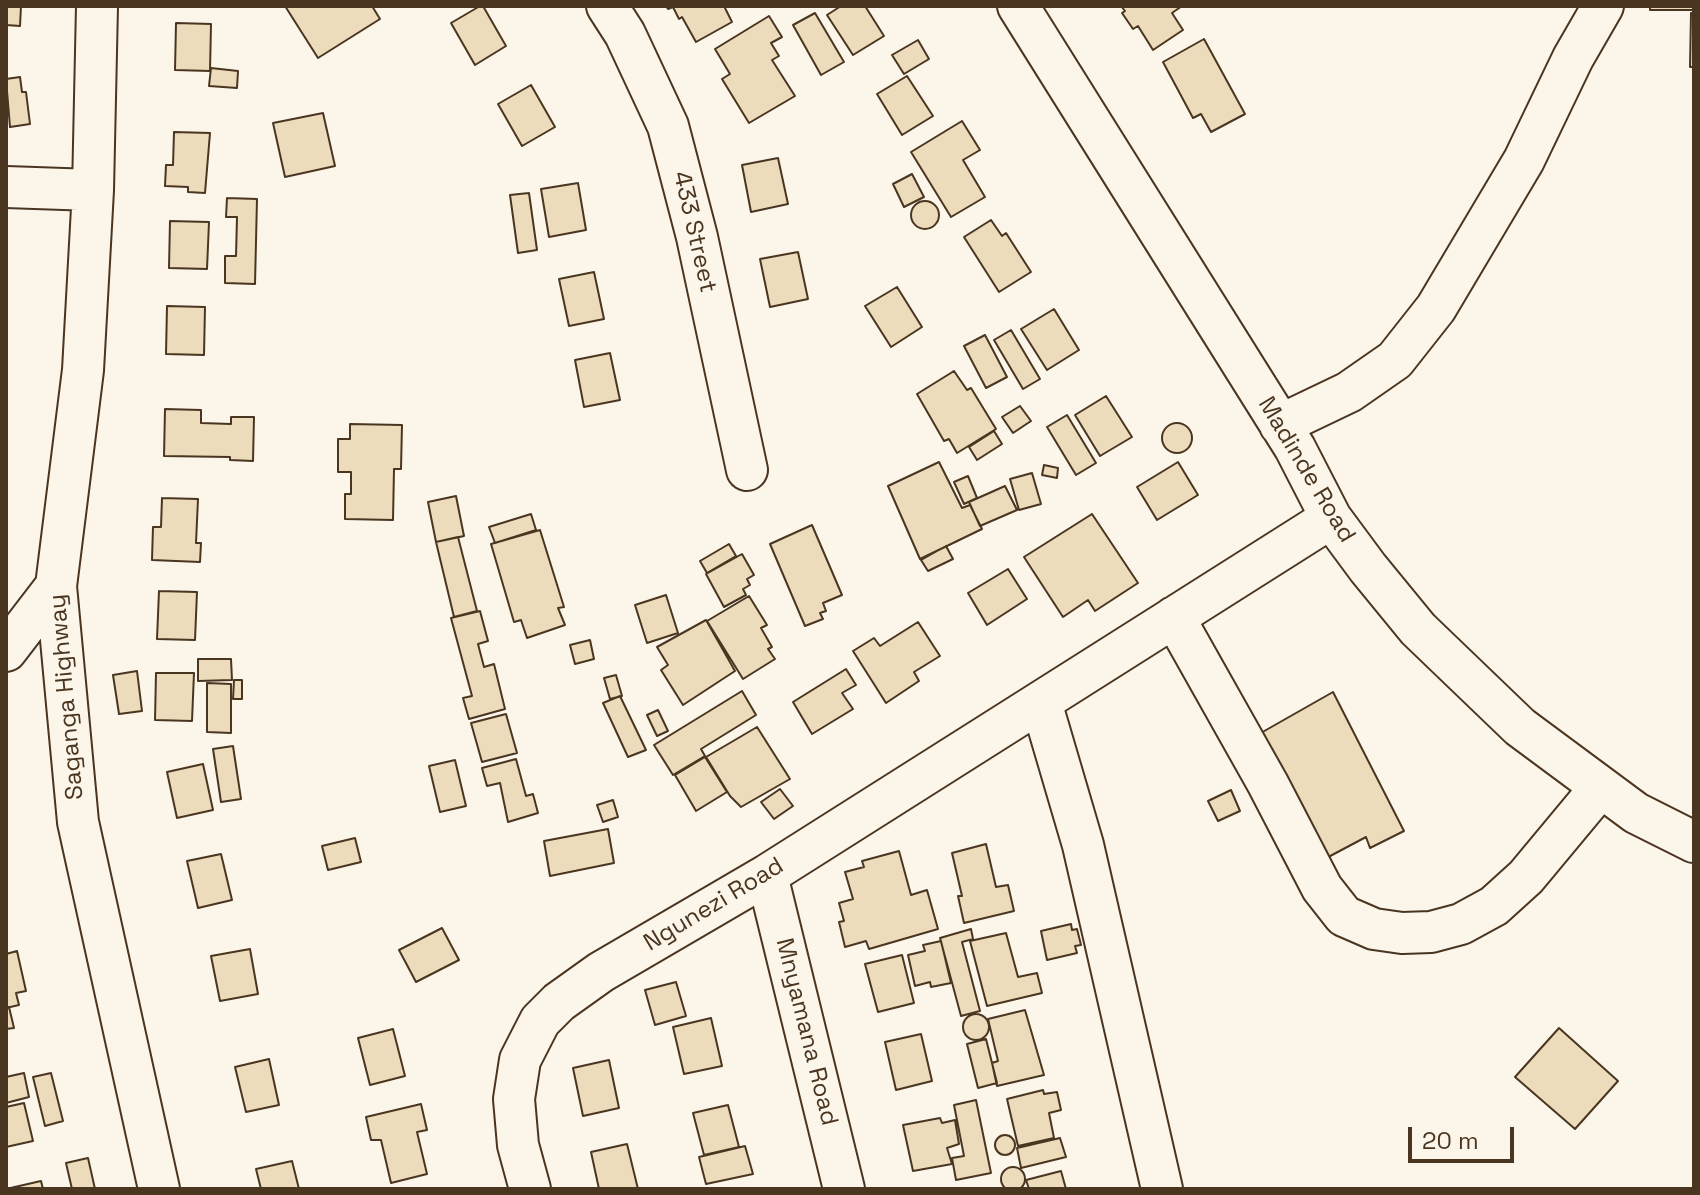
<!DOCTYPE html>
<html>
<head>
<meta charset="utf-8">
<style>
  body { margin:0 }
  #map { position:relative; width:1700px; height:1195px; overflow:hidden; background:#fbf6e9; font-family:"Space Grotesk",sans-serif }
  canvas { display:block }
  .frame { position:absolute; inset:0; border:8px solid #4a3520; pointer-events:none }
  .scale { position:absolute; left:1408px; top:1127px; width:106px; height:36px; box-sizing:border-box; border:4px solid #4a3520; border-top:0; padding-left:10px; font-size:24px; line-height:28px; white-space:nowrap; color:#4a3520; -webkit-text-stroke:6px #fbf6e9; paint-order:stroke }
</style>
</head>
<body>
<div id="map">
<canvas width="1700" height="1195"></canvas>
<div class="frame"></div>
<div class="scale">20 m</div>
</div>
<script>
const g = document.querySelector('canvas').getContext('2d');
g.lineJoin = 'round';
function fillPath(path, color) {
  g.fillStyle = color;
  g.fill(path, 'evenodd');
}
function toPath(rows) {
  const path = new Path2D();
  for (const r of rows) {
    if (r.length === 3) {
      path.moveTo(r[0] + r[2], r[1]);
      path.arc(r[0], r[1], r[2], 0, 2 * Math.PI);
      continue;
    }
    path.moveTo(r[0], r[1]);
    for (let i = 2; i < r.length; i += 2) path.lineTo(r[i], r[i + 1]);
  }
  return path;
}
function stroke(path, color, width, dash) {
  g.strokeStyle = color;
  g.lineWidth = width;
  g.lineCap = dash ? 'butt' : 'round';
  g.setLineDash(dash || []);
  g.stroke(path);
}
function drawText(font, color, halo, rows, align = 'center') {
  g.font = font + ' "Space Grotesk",sans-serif';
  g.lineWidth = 6;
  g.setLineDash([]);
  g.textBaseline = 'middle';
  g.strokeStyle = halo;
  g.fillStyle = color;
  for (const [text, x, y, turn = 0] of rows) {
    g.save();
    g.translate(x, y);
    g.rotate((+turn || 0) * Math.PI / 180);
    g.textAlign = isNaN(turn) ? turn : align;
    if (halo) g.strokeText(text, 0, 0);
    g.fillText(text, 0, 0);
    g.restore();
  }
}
const building = toPath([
  [6,6,21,6,20,26,6,25,6,6],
  [285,6,372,6,380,19,318,58,285,6],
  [480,6,483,6,506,46,475,65,451,23,480,6],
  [666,6,724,6,732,22,696,42,682,17,679,19,673,7,668,9,666,6],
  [841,6,865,6,884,36,853,55,827,15,841,6],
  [1121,6,1182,6,1172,13,1183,30,1153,50,1138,26,1133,29,1122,13,1125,11,1121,6],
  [1650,6,1694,6,1694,10,1650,10,1650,6],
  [815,13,844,62,821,75,793,25,815,13],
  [1691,13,1694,13,1694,67,1690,67,1691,13],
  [769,16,782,37,771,43,779,56,772,60,795,96,749,123,722,79,730,74,715,49,769,16],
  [176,23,211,24,210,71,175,70,176,23],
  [1204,39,1245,114,1211,132,1201,114,1193,118,1163,62,1204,39],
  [918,40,929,59,904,74,892,55,918,40],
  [211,68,238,71,237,88,209,86,211,68],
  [907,76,933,116,902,135,877,94,907,76],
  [20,77,22,92,26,92,30,124,10,127,6,79,20,77],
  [531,85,555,127,522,146,498,104,531,85],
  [323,113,335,166,285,177,273,123,323,113],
  [962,121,980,150,963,160,985,197,951,217,911,152,962,121],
  [174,132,210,133,205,193,188,192,188,187,165,186,166,165,173,165,174,132],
  [778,158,788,204,751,212,742,165,778,158],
  [912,174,924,197,904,207,893,184,912,174],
  [578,183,586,230,549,237,541,189,578,183],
  [529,193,537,250,518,253,510,195,529,193],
  [227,198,257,199,255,284,225,283,225,256,236,256,237,217,226,217,227,198],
  [925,215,14],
  [991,220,1002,236,1006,233,1031,272,999,292,964,237,991,220],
  [170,221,209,222,207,269,169,268,170,221],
  [798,252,808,299,770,307,760,259,798,252],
  [594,272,604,319,569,326,559,279,594,272],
  [897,287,922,327,891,347,865,306,897,287],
  [167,306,205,307,204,355,166,354,167,306],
  [1054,309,1079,350,1047,370,1021,329,1054,309],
  [1011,330,1040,379,1023,389,994,340,1011,330],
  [985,335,1007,377,986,388,964,346,985,335],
  [610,353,620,400,584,407,575,360,610,353],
  [954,371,967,390,971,388,996,429,957,453,949,439,944,441,917,394,954,371],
  [1106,396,1132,437,1100,456,1075,415,1106,396],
  [1020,406,1031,421,1013,433,1002,417,1020,406],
  [165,409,201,410,201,423,231,424,231,417,254,417,253,461,230,460,230,457,164,456,165,409],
  [1067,415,1096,463,1076,475,1047,427,1067,415],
  [1177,438,15],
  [350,424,402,425,401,469,394,469,393,520,345,519,345,494,351,494,351,472,338,472,338,439,350,439,350,424],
  [994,431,1002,444,977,460,969,447,994,431],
  [939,462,962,508,970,505,982,529,920,559,888,486,939,462],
  [1178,462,1198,495,1157,520,1137,487,1178,462],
  [1044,465,1058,468,1057,478,1042,475,1044,465],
  [1032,473,1041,504,1019,510,1010,479,1032,473],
  [968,476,977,498,964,504,954,482,968,476],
  [1005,486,1017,510,980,526,969,502,1005,486],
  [456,496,464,536,436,542,428,502,456,496],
  [162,498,198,499,196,543,201,543,200,562,152,560,153,527,161,527,162,498],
  [531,514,536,530,495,543,489,527,531,514],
  [1092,514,1138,583,1095,611,1088,600,1063,617,1024,557,1092,514],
  [812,525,842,595,823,603,826,611,820,613,823,619,805,626,770,544,812,525],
  [540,530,564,607,558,608,565,625,527,638,521,620,514,622,491,544,540,530],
  [458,537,477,611,454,617,436,542,458,537],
  [729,544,736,556,707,573,700,561,729,544],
  [946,546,953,559,928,571,921,560,946,546],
  [742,554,754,575,747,579,750,585,743,589,746,595,724,607,706,574,742,554],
  [1008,569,1027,599,987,625,968,593,1008,569],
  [159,591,197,592,195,640,157,639,159,591],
  [666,595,678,633,647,643,635,605,666,595],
  [749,596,767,625,761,628,772,647,768,649,775,659,743,679,707,621,749,596],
  [480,611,488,641,478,644,484,667,494,664,505,709,469,719,463,698,472,696,451,618,480,611],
  [706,620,735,671,683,705,661,670,668,665,657,647,706,620],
  [918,622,940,656,914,672,919,681,886,703,853,651,874,638,880,646,918,622],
  [590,640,594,659,575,664,570,645,590,640],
  [198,659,231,659,232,680,198,681,198,659],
  [846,669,856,685,842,693,853,709,812,734,793,702,846,669],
  [137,671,142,711,119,714,113,675,137,671],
  [156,673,194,673,192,721,155,720,156,673],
  [616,675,622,696,610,699,604,678,616,675],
  [234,680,242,680,242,699,233,699,234,680],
  [207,683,231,684,231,733,207,732,207,683],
  [742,691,756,715,701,749,705,756,673,775,654,745,742,691],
  [1333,692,1404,831,1370,848,1366,837,1317,863,1252,738,1333,692],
  [620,696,646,750,628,757,603,703,620,696],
  [658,710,668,731,657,736,647,715,658,710],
  [506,714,517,753,482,762,471,723,506,714],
  [757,727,790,779,741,807,730,796,706,757,757,727],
  [233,746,241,799,221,802,213,749,233,746],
  [705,757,727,792,696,811,675,775,705,757],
  [516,759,526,796,533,794,538,813,508,822,500,783,487,786,482,768,516,759],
  [455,760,466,806,440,812,429,766,455,760],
  [203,764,213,810,177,818,167,772,203,764],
  [780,789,793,806,774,819,761,802,780,789],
  [1231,790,1240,811,1218,821,1208,801,1231,790],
  [613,800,618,817,603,822,597,805,613,800],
  [608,829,614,863,550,876,544,841,608,829],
  [355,838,361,862,328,870,322,846,355,838],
  [986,844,996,887,1008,885,1014,911,964,923,958,896,962,896,952,853,986,844],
  [899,851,911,895,927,890,938,929,869,949,866,941,845,947,839,922,844,921,839,903,853,899,845,872,864,867,862,861,899,851],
  [221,854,232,900,198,908,187,861,221,854],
  [1071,924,1072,930,1077,929,1081,945,1075,946,1077,953,1047,960,1041,931,1071,924],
  [442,928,459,960,416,982,399,950,442,928],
  [971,929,973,939,962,942,980,1011,961,1016,940,938,971,929],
  [1006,933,1018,977,1037,973,1042,993,987,1006,970,941,1006,933],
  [941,941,951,983,931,987,930,982,915,986,908,955,925,951,923,945,941,941],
  [250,949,258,994,220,1001,211,956,250,949],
  [17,951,26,991,16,993,19,1005,6,1008,6,954,17,951],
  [902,955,914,1003,878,1012,865,964,902,955],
  [676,982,686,1016,655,1025,645,990,676,982],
  [9,1007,14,1028,6,1029,6,1008,9,1007],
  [1025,1010,1044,1075,997,1086,992,1063,998,1061,988,1019,1025,1010],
  [976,1027,13],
  [711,1018,722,1066,684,1074,673,1027,711,1018],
  [1559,1028,1618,1081,1575,1129,1515,1077,1559,1028],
  [393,1029,405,1076,370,1085,358,1038,393,1029],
  [921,1034,932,1081,896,1090,885,1042,921,1034],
  [986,1039,997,1083,978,1088,967,1044,986,1039],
  [269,1059,279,1105,246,1112,235,1067,269,1059],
  [609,1060,619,1108,583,1116,573,1068,609,1060],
  [24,1073,29,1097,6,1103,6,1077,24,1073],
  [51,1073,63,1121,45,1126,33,1077,51,1073],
  [1043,1090,1044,1094,1057,1092,1061,1110,1049,1113,1054,1138,1018,1146,1007,1099,1043,1090],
  [976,1100,991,1173,956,1180,952,1158,964,1156,954,1105,976,1100],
  [24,1103,33,1141,6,1147,6,1107,24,1103],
  [421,1104,427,1130,417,1132,427,1174,391,1183,381,1140,371,1140,366,1117,421,1104],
  [728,1105,739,1147,704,1155,693,1113,728,1105],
  [940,1118,942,1123,955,1120,959,1144,947,1148,952,1164,913,1171,903,1125,940,1118],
  [1005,1145,10],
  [1060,1138,1066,1157,1021,1168,1017,1148,1060,1138],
  [627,1144,638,1189,599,1189,591,1152,627,1144],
  [745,1146,753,1174,706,1184,699,1157,745,1146],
  [88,1158,95,1189,72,1189,66,1163,88,1158],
  [292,1161,299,1189,261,1189,256,1169,292,1161],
  [1013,1179,12],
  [1061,1171,1066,1189,1029,1189,1026,1180,1061,1171],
  [41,1181,43,1189,6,1189,41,1181]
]);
fillPath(building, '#ecdcbc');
stroke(building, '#4a3520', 2);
const minor = toPath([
  [97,6,93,190,83,370,56,586,78,822,159,1189],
  [607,6,625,34,668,126,697,237,747,470],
  [1018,6,1295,448,1331,518,1368,568,1418,629,1520,727,1636,813,1694,842],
  [6,187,93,190],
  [1280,425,1349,392,1395,360,1436,308,1524,160,1573,58,1603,6],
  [1174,617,1268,784,1322,888,1344,916,1374,929,1402,933,1431,932,1461,924,1494,906,1526,877,1600,788],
  [6,651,56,586],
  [1041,702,1083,845,1162,1189],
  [767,875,844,1189],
  [530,1189,518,1145,514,1099,520,1060,540,1021,559,1002,601,972,767,875,1331,518]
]);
stroke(minor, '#4a3520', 44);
stroke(minor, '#fbf6e9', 40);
drawText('24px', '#4a3520', '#fbf6e9', [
  ["433 Street",694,232,77],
  ["Madinde Road",1306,470,59],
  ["Saganga Highway",67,697,-95],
  ["Ngunezi Road",714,905,-31],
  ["Mnyamana Road",806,1032,76]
]);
</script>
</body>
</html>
